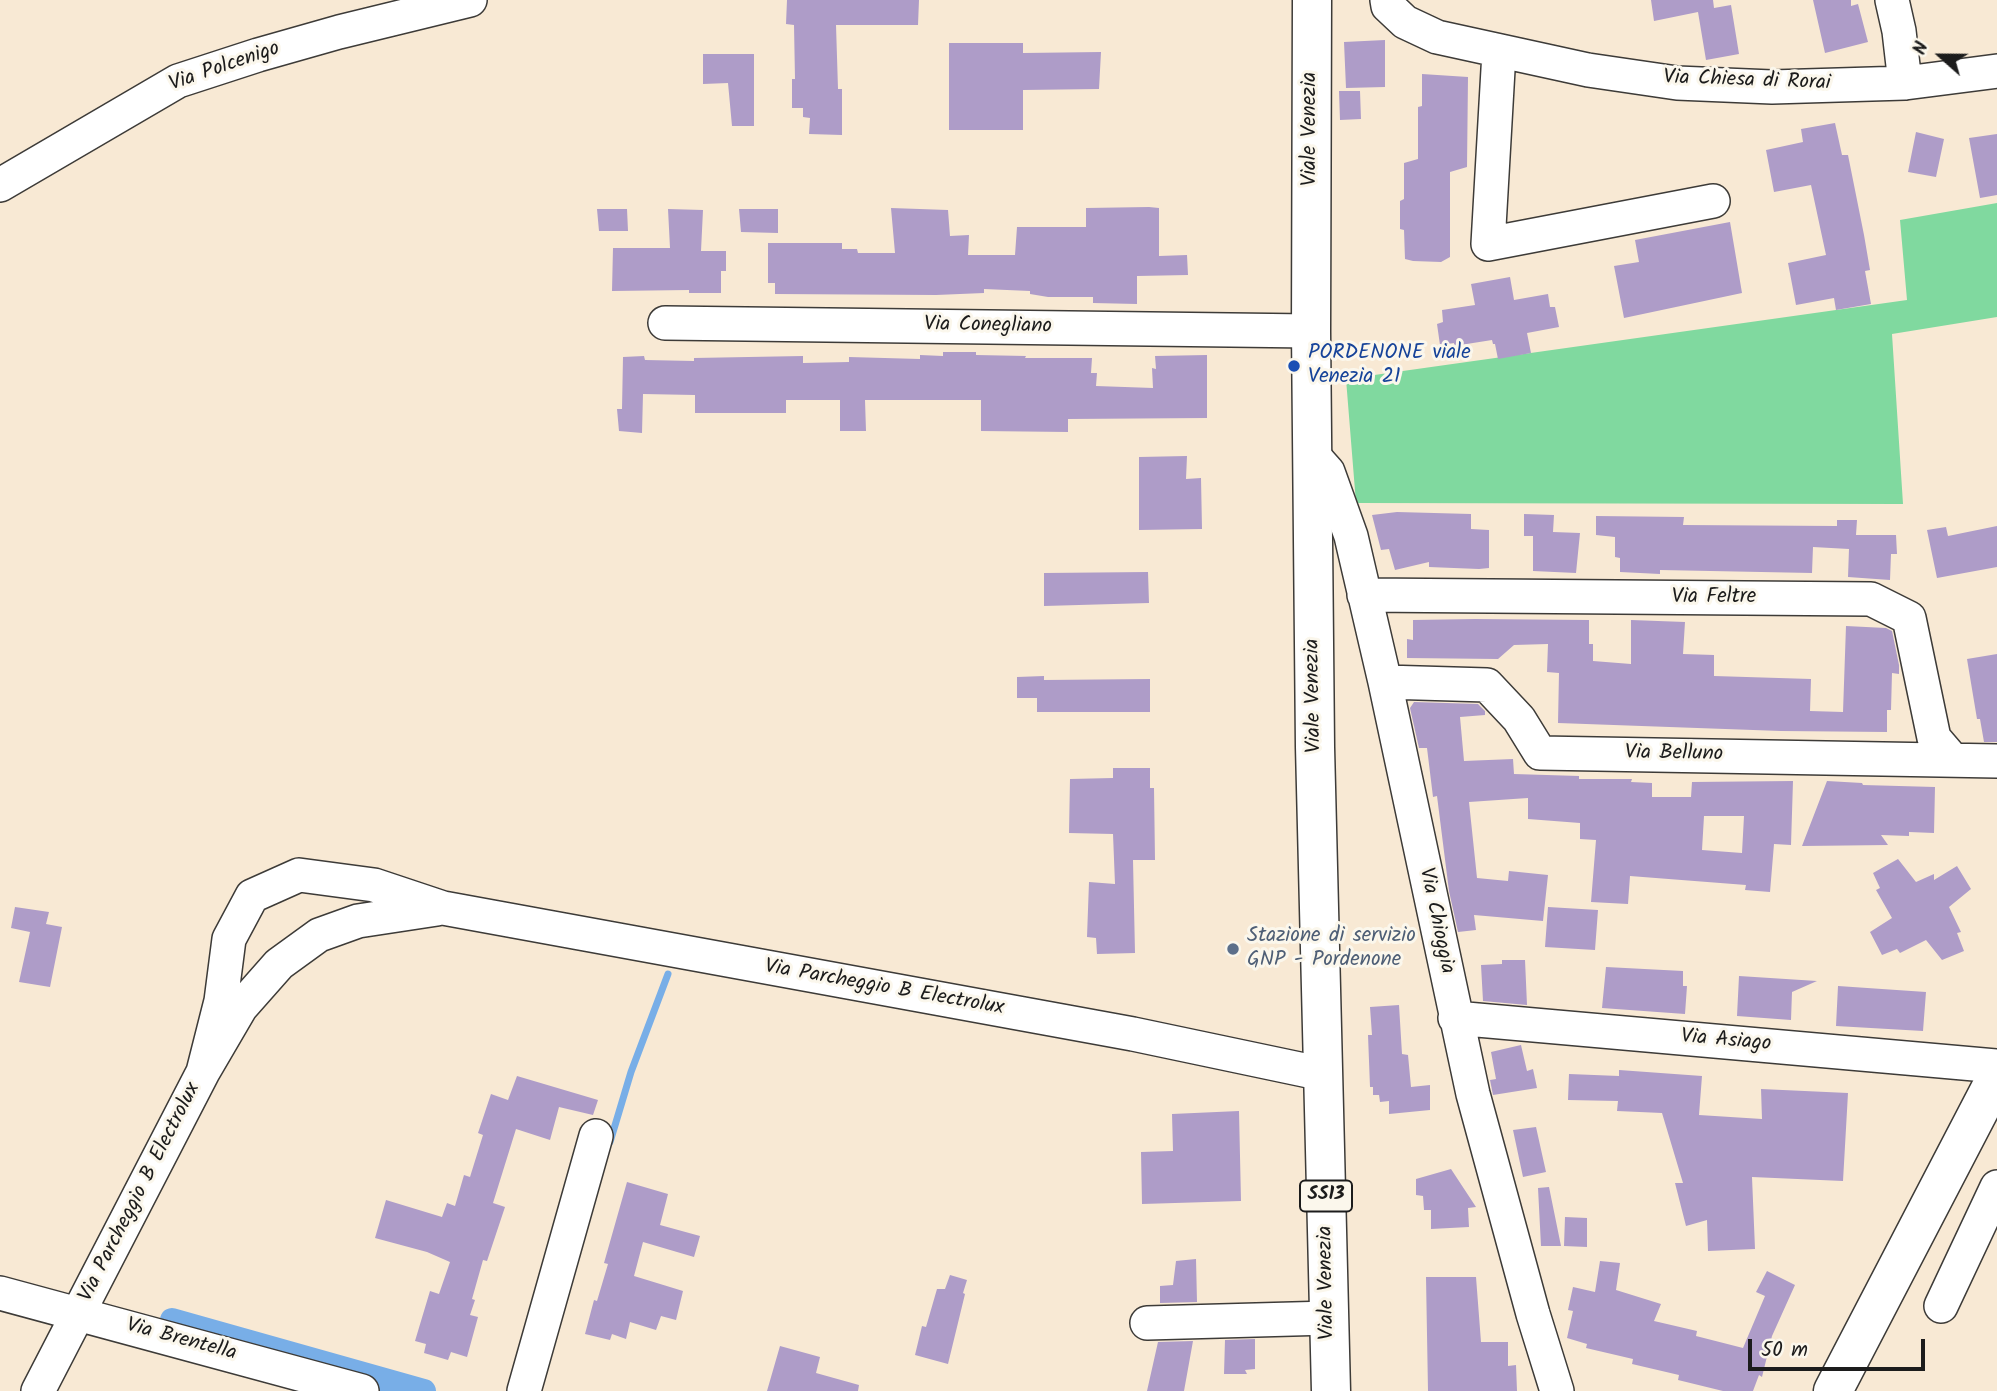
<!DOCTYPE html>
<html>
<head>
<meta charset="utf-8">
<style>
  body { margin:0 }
  #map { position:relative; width:1997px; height:1391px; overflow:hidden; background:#f8e9d4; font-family:Kalam,sans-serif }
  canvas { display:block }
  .north { position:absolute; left:1906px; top:21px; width:70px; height:70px; -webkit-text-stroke:5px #fbf7ec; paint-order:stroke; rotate:291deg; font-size:19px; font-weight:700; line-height:28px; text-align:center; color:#1c1c1c }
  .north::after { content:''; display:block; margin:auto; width:24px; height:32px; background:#1c1c1c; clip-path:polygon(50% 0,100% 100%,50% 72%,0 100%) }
  .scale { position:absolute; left:1748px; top:1339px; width:177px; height:32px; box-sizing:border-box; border:4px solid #1c1c1c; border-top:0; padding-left:9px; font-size:21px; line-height:24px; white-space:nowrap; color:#1c1c1c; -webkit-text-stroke:5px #fbf7ec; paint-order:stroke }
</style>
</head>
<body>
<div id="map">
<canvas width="1997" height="1391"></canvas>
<div class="north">N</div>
<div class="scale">50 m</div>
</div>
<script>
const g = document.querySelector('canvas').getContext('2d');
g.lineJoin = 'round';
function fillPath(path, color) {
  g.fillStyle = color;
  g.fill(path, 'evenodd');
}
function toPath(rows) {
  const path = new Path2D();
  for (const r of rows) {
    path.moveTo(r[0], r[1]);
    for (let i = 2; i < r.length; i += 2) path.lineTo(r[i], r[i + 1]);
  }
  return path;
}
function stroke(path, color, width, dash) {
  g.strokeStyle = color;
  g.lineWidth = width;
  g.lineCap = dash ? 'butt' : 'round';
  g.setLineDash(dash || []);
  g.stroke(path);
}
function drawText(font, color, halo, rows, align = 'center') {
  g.font = font + ' Kalam,sans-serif';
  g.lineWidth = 6;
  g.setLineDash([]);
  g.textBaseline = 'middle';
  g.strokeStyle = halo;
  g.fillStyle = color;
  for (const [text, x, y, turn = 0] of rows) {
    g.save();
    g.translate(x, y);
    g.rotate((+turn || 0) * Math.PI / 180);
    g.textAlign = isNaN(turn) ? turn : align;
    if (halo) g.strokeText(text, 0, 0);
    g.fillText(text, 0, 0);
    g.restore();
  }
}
fillPath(toPath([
  [1997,203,1997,317,1892,334,1903,504,1356,503,1346,379,1907,300,1900,220]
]), '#80d99f');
stroke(toPath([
  [610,1142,631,1072,668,974]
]), '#78aee7', 7);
stroke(toPath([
  [172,1320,424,1391]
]), '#78aee7', 24);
fillPath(toPath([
  [787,0,919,0,918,25,836,25,838,89,842,89,842,135,809,134,810,118,803,117,803,108,792,108,792,79,795,79,794,25,786,24],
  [1651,0,1713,0,1714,8,1731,5,1739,54,1706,60,1698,12,1654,21],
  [1813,0,1851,0,1851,6,1858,4,1868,42,1825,53],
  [1385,40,1385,87,1346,88,1344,42],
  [949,43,1023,43,1023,53,1101,52,1099,89,1023,90,1023,130,949,130],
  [703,54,754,54,754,126,732,126,728,83,703,84],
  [1422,74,1468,77,1467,167,1450,172,1450,257,1441,262,1413,261,1405,259,1404,230,1400,229,1400,201,1404,199,1404,163,1418,159,1418,107,1422,106],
  [1339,91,1360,91,1361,119,1340,120],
  [1835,123,1842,155,1848,155,1864,235,1870,270,1865,271,1871,304,1836,310,1834,298,1796,305,1788,263,1826,255,1811,185,1774,192,1766,150,1803,142,1801,129],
  [1916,132,1944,139,1936,177,1908,172],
  [1997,134,1997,195,1980,198,1969,138],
  [1149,207,1159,208,1159,256,1187,255,1188,275,1137,276,1137,304,1093,303,1093,297,1048,297,1030,294,1030,291,984,289,984,293,936,295,775,294,775,283,768,283,768,243,842,243,842,249,857,249,858,253,895,253,891,208,948,210,950,236,969,235,968,255,1015,255,1017,227,1086,227,1086,208],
  [597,209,627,209,628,231,599,231],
  [668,209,703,210,701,251,726,251,726,271,721,271,721,293,689,293,689,290,612,291,613,248,670,248],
  [739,209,778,209,778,233,741,232],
  [1730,222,1742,293,1624,318,1614,266,1639,262,1635,240],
  [1510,277,1514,300,1548,294,1550,307,1555,307,1559,327,1527,333,1531,353,1498,359,1495,344,1493,344,1492,340,1454,346,1454,343,1440,345,1437,324,1443,322,1442,310,1475,305,1471,284],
  [943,352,976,352,976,355,1026,356,1025,358,1092,358,1091,373,1097,373,1096,386,1153,388,1152,368,1156,369,1155,356,1207,355,1207,418,1068,419,1068,432,981,431,981,400,865,400,866,431,840,431,840,400,786,400,786,413,695,413,695,395,643,394,642,433,619,431,617,409,622,409,623,357,644,356,645,360,694,361,694,358,803,356,803,363,849,362,849,357,920,359,920,355,943,356],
  [1187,456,1186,479,1201,478,1202,529,1139,530,1139,457],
  [1397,512,1471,514,1471,529,1489,530,1489,568,1479,569,1429,567,1429,562,1395,570,1389,549,1381,550,1372,515],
  [1524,514,1554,515,1553,532,1580,533,1576,573,1533,571,1533,536,1524,536],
  [1596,516,1684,517,1683,525,1837,526,1837,520,1857,520,1856,535,1896,535,1897,554,1891,554,1890,580,1848,577,1849,549,1813,547,1812,573,1660,570,1660,574,1620,572,1620,558,1615,557,1615,537,1596,535],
  [1997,526,1997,567,1937,578,1927,530,1946,527,1948,536],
  [1148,572,1149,603,1044,606,1044,573],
  [1475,619,1589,620,1589,644,1593,644,1593,661,1631,664,1631,620,1685,622,1683,654,1714,655,1714,676,1811,679,1810,711,1843,712,1846,626,1886,628,1892,631,1899,665,1899,674,1892,673,1891,710,1887,710,1887,732,1781,731,1558,723,1559,673,1547,672,1548,644,1514,645,1498,659,1407,658,1407,639,1413,640,1413,620],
  [1997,654,1997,742,1984,742,1980,719,1977,719,1967,659],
  [1044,676,1044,680,1150,679,1150,712,1037,712,1037,698,1017,698,1017,677],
  [1414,702,1478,704,1485,711,1485,715,1460,717,1464,761,1513,759,1514,774,1579,776,1579,779,1632,779,1631,782,1652,783,1652,797,1691,797,1692,782,1793,781,1791,845,1774,844,1770,892,1745,890,1746,885,1630,876,1628,904,1591,902,1596,840,1580,839,1580,823,1528,819,1528,798,1469,802,1477,878,1508,881,1509,871,1548,875,1543,921,1474,915,1476,930,1458,932,1449,891,1437,796,1433,797,1427,748,1419,748,1410,708],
  [1704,816,1744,816,1742,853,1702,850],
  [1113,768,1150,768,1150,788,1154,788,1155,860,1133,860,1135,953,1097,954,1096,938,1087,937,1089,882,1115,884,1113,834,1069,833,1070,779,1113,778],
  [1827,781,1862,783,1863,785,1935,787,1934,833,1909,832,1909,836,1881,835,1888,845,1802,846],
  [1898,859,1916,882,1934,874,1934,880,1957,866,1971,889,1949,907,1961,932,1957,933,1964,951,1942,960,1926,940,1900,953,1897,949,1882,955,1870,932,1892,918,1876,890,1880,888,1873,873],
  [15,907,49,912,46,924,62,927,50,987,19,982,30,932,11,928],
  [1548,907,1598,910,1595,950,1545,947],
  [1502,960,1525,960,1527,1005,1483,1001,1481,965,1502,964],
  [1606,967,1683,971,1683,986,1687,986,1685,1014,1602,1008],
  [1739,976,1817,981,1792,992,1791,1020,1737,1016],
  [1838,986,1926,992,1923,1031,1836,1026],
  [1399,1005,1402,1054,1408,1055,1411,1087,1430,1085,1430,1110,1389,1114,1389,1101,1380,1102,1379,1095,1373,1095,1373,1087,1370,1087,1368,1035,1372,1035,1370,1007],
  [1521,1045,1527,1071,1533,1069,1537,1088,1493,1095,1490,1080,1496,1079,1491,1052],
  [1619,1070,1702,1076,1699,1115,1762,1119,1761,1089,1848,1093,1843,1181,1752,1177,1755,1249,1708,1251,1707,1220,1686,1226,1675,1183,1683,1183,1662,1113,1617,1111,1618,1101,1568,1100,1569,1074,1619,1076],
  [517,1076,598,1100,593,1115,559,1107,550,1140,516,1129,493,1203,505,1207,487,1261,483,1260,472,1299,475,1300,470,1315,478,1317,467,1357,451,1352,448,1360,424,1353,426,1344,415,1341,430,1291,439,1294,450,1262,427,1252,375,1238,386,1200,442,1217,447,1203,455,1206,464,1175,470,1177,483,1135,478,1133,491,1094,508,1100],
  [1239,1111,1241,1201,1142,1204,1141,1152,1173,1151,1172,1114],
  [1536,1127,1546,1172,1523,1177,1513,1130],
  [1451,1169,1476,1207,1468,1208,1469,1227,1431,1229,1431,1210,1424,1210,1423,1196,1416,1195,1416,1179],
  [627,1182,668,1194,660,1225,700,1236,694,1257,643,1242,634,1276,683,1291,676,1320,661,1316,656,1330,630,1322,626,1339,612,1334,610,1340,585,1334,594,1300,597,1301,608,1264,604,1263],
  [1549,1187,1561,1246,1541,1246,1538,1188],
  [1565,1217,1587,1218,1587,1247,1564,1246],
  [1196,1259,1197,1302,1160,1303,1160,1286,1173,1285,1176,1261],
  [1600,1261,1620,1263,1616,1290,1661,1304,1654,1321,1697,1331,1696,1336,1743,1348,1765,1296,1756,1292,1767,1271,1795,1285,1772,1336,1762,1377,1759,1375,1753,1391,1723,1391,1678,1380,1679,1375,1632,1364,1633,1359,1586,1348,1587,1344,1567,1338,1573,1311,1568,1310,1573,1287,1595,1292],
  [950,1275,967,1280,963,1293,965,1294,948,1364,915,1355,922,1326,926,1327,937,1289,945,1289],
  [1426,1277,1476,1277,1481,1342,1508,1342,1508,1366,1516,1365,1517,1391,1428,1391],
  [1255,1339,1255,1369,1245,1370,1247,1374,1224,1374,1225,1340],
  [1193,1341,1184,1391,1147,1391,1158,1342],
  [780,1346,820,1357,816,1373,859,1385,858,1391,767,1391]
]), '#ae9cc8');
const minor = toPath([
  [1387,0,1388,6,1405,22,1437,37,1588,70,1677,83,1772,87,1905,83,1997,71],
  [1892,0,1899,31,1905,83],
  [1499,52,1488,244,1713,201],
  [0,185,178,81,258,55,339,32,470,0],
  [665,323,1311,331],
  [1312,454,1328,472,1351,536,1385,682,1473,1094,1533,1314,1557,1391],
  [1364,595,1871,599,1909,618,1934,738,1952,759],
  [1385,682,1487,685,1519,719,1540,753,1997,761],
  [1455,1018,1997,1066],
  [203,1072,221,1001,229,939,252,896,299,875,374,885,443,908,1133,1034,1323,1074],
  [0,1293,362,1391],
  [1941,1306,1997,1187],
  [1147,1323,1329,1318],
  [38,1391,203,1072,241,1007,279,964,319,935,358,921,437,909],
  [524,1391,596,1136]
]);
const major = toPath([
  [1312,0,1311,331,1315,747,1331,1391],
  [1833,1391,1997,1076]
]);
stroke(minor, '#3d3b38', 36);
stroke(major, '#3d3b38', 41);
stroke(minor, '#fff', 33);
stroke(major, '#fff', 38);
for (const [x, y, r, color] of [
  [1294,366,7,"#1a4fb4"],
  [1233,949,7,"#5c6f8a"]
]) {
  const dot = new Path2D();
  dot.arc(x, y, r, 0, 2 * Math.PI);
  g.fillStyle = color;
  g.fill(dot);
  stroke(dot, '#fbf7ec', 2.5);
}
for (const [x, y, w] of [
  [1326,1196,52]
]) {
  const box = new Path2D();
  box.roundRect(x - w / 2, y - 15.5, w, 31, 5);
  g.fillStyle = '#fbf7ec';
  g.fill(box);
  stroke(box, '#1c1c1c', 2);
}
drawText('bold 19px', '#1c1c1c', null, [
  ["SS13",1326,1196]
]);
drawText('21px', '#1c1c1c', '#fbf7ec', [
  ["Via Polcenigo",225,68,-19],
  ["Via Chiesa di Rorai",1747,82,2],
  ["Viale Venezia",1311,129,-90],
  ["Via Conegliano",988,327,1],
  ["Via Feltre",1714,598],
  ["Viale Venezia",1315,696,-91],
  ["Via Belluno",1674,755,1],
  ["Via Chioggia",1435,921,78],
  ["Via Parcheggio B Electrolux",884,989,10],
  ["Via Asiago",1726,1042,5],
  ["Via Parcheggio B Electrolux",141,1193,-63],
  ["Viale Venezia",1328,1283,-91],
  ["Via Brentella",181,1341,15]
]);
drawText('21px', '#164399', '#fbf7ec', [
  ["PORDENONE viale",1308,354],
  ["Venezia 21",1308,378]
], 'left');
drawText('21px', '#4e5e75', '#fbf7ec', [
  ["Stazione di servizio",1247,937],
  ["GNP - Pordenone",1247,961]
], 'left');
</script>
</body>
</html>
